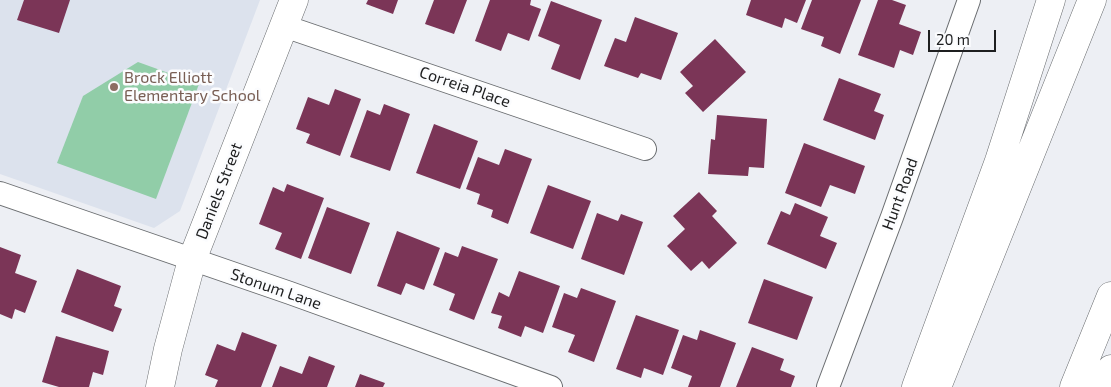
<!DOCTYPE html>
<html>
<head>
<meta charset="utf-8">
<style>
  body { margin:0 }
  #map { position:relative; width:1111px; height:387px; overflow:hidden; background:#edeff4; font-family:"Exo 2",sans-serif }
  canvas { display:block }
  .scale { position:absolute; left:928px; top:30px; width:68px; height:22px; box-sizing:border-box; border:2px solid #1e1f20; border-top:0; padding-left:6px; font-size:15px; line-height:18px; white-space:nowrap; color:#1e1f20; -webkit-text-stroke:4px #fbfcfe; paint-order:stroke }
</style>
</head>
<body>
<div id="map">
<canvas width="1111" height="387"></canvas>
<div class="scale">20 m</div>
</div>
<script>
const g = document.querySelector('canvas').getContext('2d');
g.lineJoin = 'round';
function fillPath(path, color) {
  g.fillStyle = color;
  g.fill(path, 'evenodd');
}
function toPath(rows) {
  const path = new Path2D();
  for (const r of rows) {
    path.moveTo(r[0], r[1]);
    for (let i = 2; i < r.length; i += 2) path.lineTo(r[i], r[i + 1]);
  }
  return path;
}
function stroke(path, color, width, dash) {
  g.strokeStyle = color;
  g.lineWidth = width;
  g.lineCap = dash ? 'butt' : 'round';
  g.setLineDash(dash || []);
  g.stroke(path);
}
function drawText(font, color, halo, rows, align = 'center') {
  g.font = font + ' "Exo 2",sans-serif';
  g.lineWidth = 5;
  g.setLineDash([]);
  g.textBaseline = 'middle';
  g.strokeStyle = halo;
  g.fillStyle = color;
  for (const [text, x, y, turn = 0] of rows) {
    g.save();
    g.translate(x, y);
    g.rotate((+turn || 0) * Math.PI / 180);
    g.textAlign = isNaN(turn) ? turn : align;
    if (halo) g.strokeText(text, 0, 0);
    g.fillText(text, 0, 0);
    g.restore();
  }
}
fillPath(toPath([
  [0,0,260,0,180,211,154,228,0,174]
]), '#dce2ed');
fillPath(toPath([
  [138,62,199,84,156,199,57,163,83,96]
]), '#91cda8');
fillPath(toPath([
  [24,0,70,0,59,33,17,20],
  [368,0,398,0,393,14,366,4],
  [434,0,467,0,454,34,425,24],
  [490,0,531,0,530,5,541,9,529,41,508,33,501,51,475,41],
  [751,0,806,0,797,23,785,18,782,28,746,15],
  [812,0,861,0,840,54,821,46,824,37,801,29],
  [878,0,892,0,906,5,899,24,921,32,913,55,900,50,894,68,858,55],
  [551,1,602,20,580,80,551,69,560,45,538,36],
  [635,17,678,33,661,80,641,73,638,78,604,66,615,38,626,42],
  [715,39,746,72,703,112,685,93,693,86,680,72],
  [839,78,881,94,874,111,884,115,875,140,823,120],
  [335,89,361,99,340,156,306,143,310,134,296,129,308,97,329,105],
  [384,104,410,114,390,171,350,157,367,110,380,115],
  [717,115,767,119,764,168,749,167,748,176,708,174,711,139,715,140],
  [434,124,478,141,460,189,416,173],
  [804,143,865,166,855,194,830,185,821,207,785,193],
  [505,149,532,159,508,224,491,217,493,210,477,204,480,194,466,189,478,157,499,165],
  [287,184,324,198,301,259,275,249,282,233,259,224,273,187,284,192],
  [548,185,591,201,573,249,530,233],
  [699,192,717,211,712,216,737,243,709,269,702,261,691,271,667,246,685,229,673,216],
  [795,203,828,217,820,236,837,243,826,269,767,244,781,211,790,215],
  [327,207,370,223,351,274,308,258],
  [597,213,618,221,621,214,643,222,624,275,581,259],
  [397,231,440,248,424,290,406,283,401,295,377,286],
  [462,246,498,259,474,320,449,310,455,294,433,285,445,252,458,257],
  [0,247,21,255,15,273,37,281,25,313,15,309,12,319,0,314],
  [77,269,121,286,114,306,122,309,113,332,61,312],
  [519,271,560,286,543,333,525,326,521,337,498,328,502,316,491,313,499,292,509,297],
  [764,279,813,297,797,340,748,323],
  [581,288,616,301,594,362,568,352,575,335,552,327,564,293,577,298],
  [636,315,679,330,663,375,644,368,641,378,616,369],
  [700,330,736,343,720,387,688,387,692,376,671,368,683,335,697,340],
  [242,332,277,345,261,387,215,387,218,380,205,375,217,344,235,351],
  [56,336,109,351,103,375,93,372,89,387,59,387,42,382],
  [752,347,784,359,780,370,795,376,791,387,736,387],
  [309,356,335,366,327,387,272,387,280,366,302,374],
  [360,374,385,383,383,387,355,387]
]), '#7b3557');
const street = toPath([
  [284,26,645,149],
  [0,193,290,293,551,387],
  [828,387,892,217,969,0]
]);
const secondary = toPath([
  [160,387,168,349,192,260,294,0]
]);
const highway = toPath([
  [916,387,999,161,1051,0],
  [937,387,1092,0],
  [1074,387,1111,296],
  [1102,387,1111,369]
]);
stroke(street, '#6a6d70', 24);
stroke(secondary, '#6a6d70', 29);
stroke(highway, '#6a6d70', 29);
stroke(street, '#fff', 22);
stroke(secondary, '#fff', 28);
stroke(highway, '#fff', 28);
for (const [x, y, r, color] of [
  [114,87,5,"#8d6e63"]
]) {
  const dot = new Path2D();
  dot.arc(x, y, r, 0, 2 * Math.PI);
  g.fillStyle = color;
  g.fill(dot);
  stroke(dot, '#fbfcfe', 2);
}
drawText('16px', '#785e54', '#fbfcfe', [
  ["Brock Elliott",124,78],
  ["Elementary School",124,96]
], 'left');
drawText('16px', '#1e1f20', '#fbfcfe', [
  ["Correia Place",465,87,19],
  ["Daniels Street",219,191,-69],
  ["Hunt Road",900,194,-70],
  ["Stonum Lane",276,289,19]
]);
</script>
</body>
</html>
